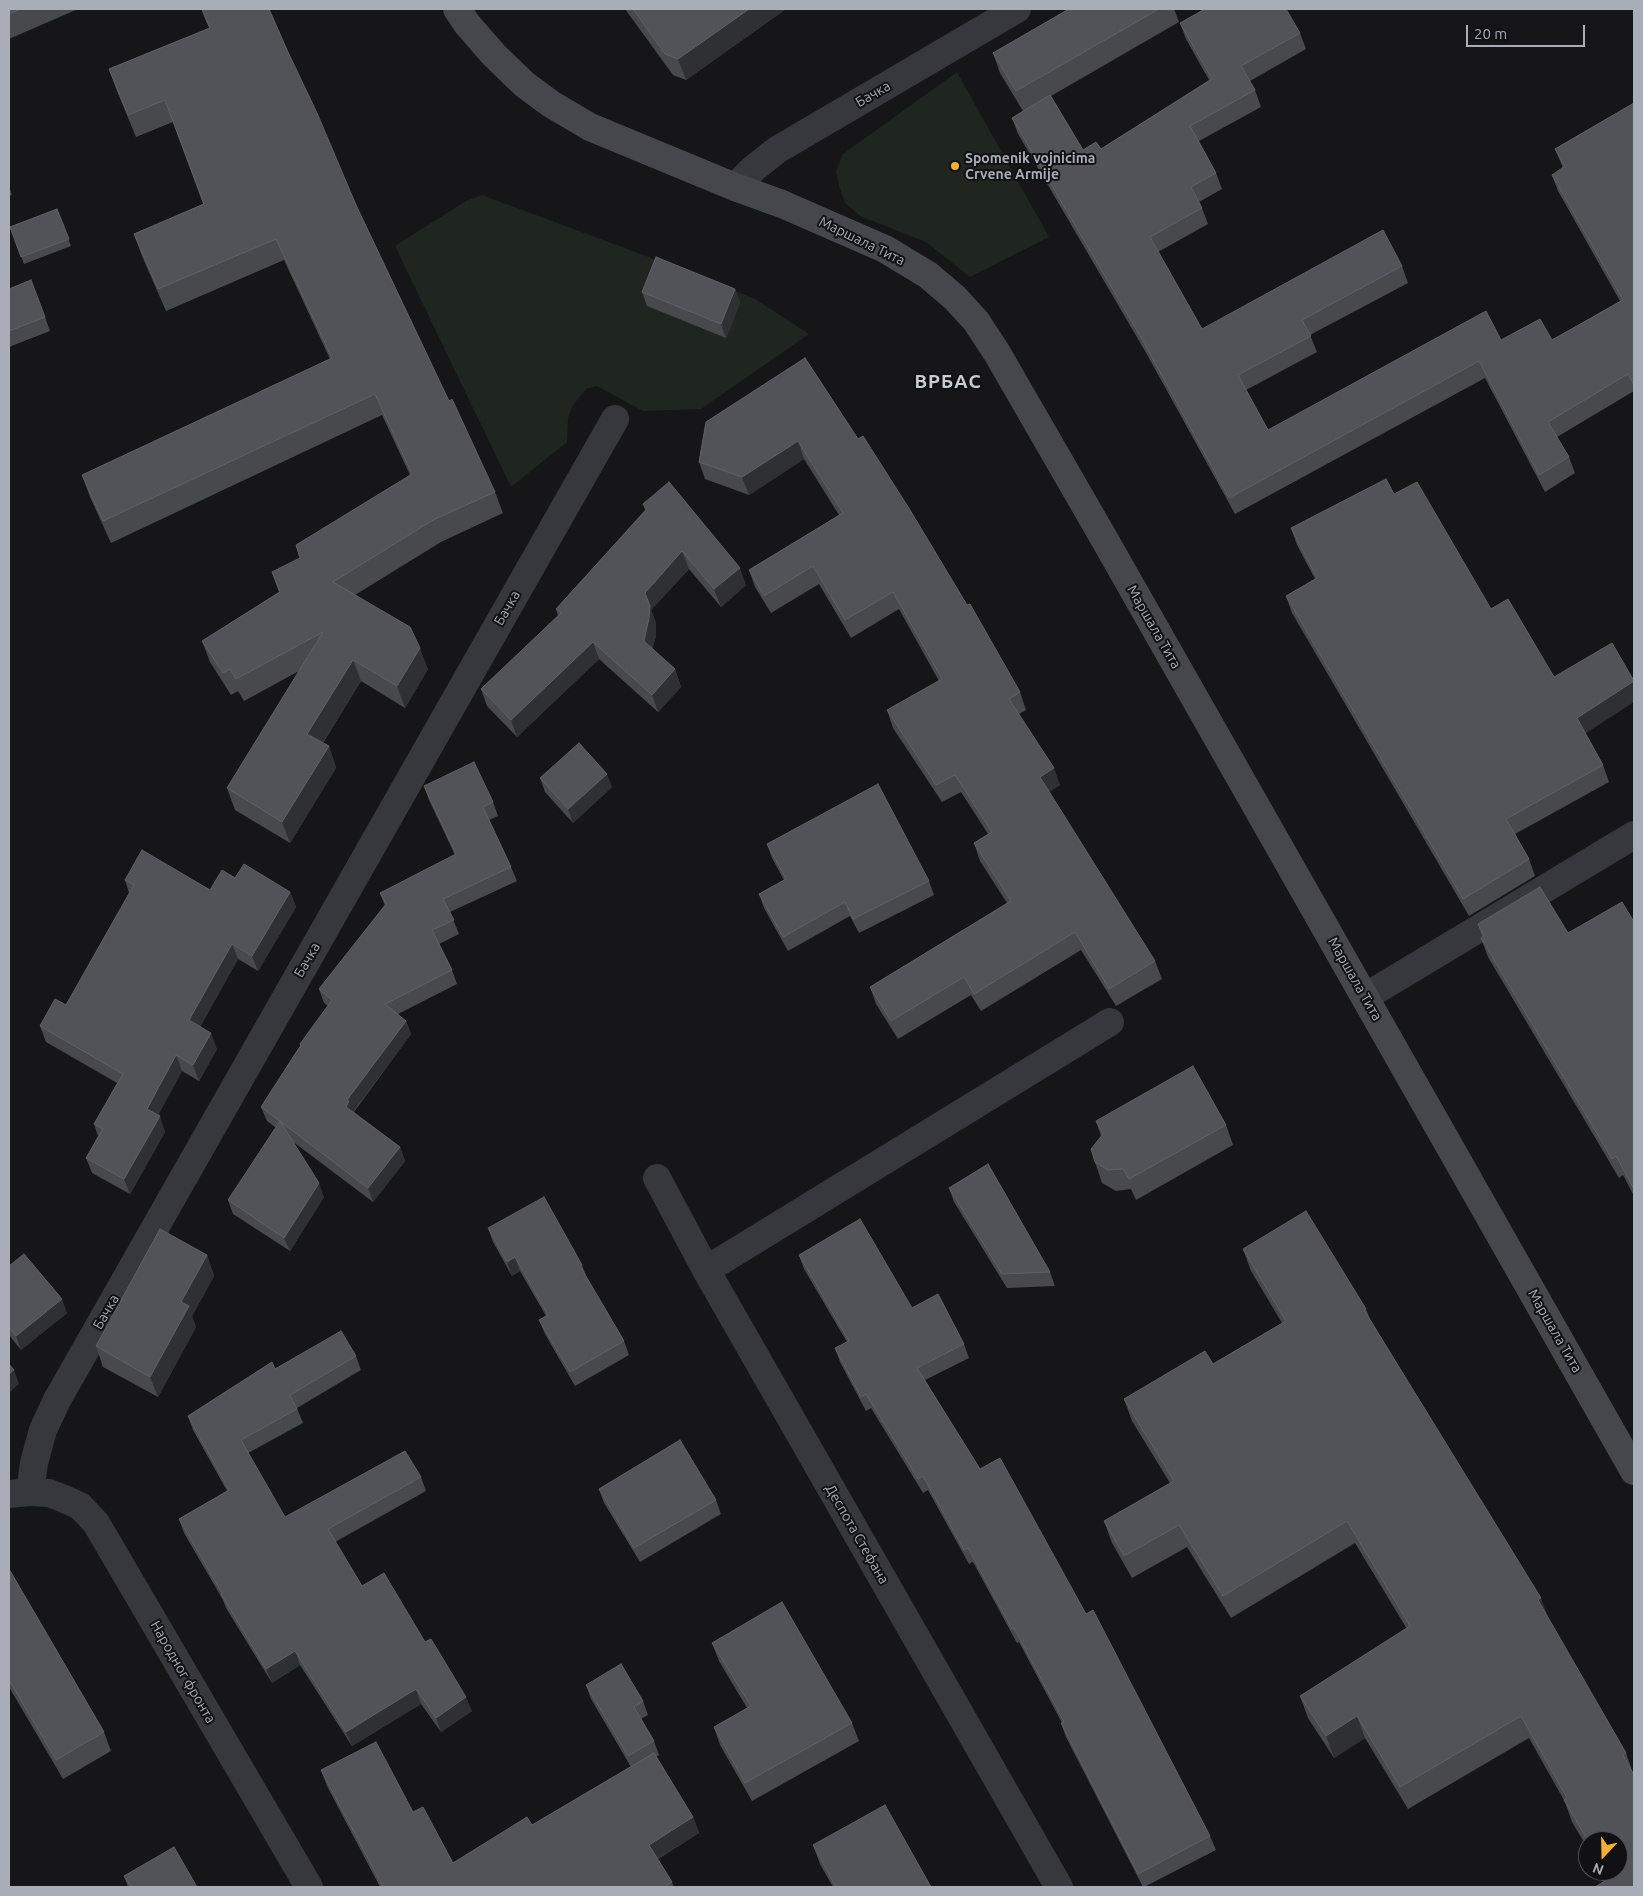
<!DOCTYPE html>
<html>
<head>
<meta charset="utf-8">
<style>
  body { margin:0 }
  #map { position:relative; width:1643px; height:1896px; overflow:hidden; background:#161618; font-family:Ubuntu,sans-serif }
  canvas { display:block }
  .frame { position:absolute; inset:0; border:10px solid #a8adb8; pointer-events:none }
  .north { position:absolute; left:1578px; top:1831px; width:50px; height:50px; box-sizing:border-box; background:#111113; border:1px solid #4d4f55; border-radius:50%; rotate:201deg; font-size:14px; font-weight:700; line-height:20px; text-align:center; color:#a8adb8 }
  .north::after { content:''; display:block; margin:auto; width:18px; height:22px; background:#f2b134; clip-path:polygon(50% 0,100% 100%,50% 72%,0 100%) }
  .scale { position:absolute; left:1466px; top:25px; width:119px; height:22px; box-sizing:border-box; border:2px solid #a8adb8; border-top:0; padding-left:6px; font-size:15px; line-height:18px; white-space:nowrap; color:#a8adb8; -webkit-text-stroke:4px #111113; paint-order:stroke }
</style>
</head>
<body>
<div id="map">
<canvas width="1643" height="1896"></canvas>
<div class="frame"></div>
<div class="north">N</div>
<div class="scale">20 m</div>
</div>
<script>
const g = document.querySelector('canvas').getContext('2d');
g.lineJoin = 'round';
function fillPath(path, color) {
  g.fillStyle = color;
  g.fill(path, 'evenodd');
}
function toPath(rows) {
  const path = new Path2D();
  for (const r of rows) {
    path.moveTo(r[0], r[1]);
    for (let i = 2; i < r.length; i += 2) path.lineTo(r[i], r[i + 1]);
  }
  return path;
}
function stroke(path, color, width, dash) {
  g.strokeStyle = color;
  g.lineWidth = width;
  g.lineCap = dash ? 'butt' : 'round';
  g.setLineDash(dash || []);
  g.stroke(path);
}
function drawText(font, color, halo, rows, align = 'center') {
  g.font = font + ' Ubuntu,sans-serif';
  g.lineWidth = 4;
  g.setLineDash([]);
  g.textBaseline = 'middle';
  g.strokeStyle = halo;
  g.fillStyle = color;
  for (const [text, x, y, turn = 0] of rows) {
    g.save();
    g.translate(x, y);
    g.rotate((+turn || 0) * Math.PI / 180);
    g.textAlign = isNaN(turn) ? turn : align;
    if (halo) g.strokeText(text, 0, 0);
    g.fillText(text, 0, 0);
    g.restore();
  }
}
fillPath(toPath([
  [957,72,1049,237,970,277,926,242,860,216,845,203,839,186,836,171,843,154],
  [482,195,657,260,755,299,809,334,701,409,643,411,597,386,586,389,573,405,568,418,567,442,511,487,395,246,466,201]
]), '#1e261f');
stroke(toPath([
  [735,187,753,169,777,150,1017,9],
  [1365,997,1634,835],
  [657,1178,706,1270,1059,1887],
  [706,1270,1110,1022],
  [30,1492,34,1463,43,1430,57,1400,615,419],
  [9,1494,30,1492,49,1493,62,1498,80,1506,96,1523,309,1887]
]), '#37383d', 28);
stroke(toPath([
  [457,9,467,24,494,55,524,84,551,104,590,127,735,187,782,204,885,249,928,275,955,298,976,321,997,353,1106,542,1634,1471]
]), '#45474d', 28);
fillPath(toPath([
  [9,9,78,9,9,39],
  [201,9,269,9,356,205,449,401,495,492,503,513,441,542,355,595,428,669,405,708,361,681,323,743,329,746,336,768,290,843,235,810,227,788,299,671,244,701,238,691,231,695,210,662,202,641,279,592,272,572,300,558,410,475,382,415,111,543,90,497,82,475,330,359,284,260,166,311,142,256,134,234,203,204,173,122,136,137,117,91,109,69,209,28],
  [625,9,786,9,686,80,673,75],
  [1069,9,1174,9,1179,22,1051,96,1083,150,1101,149,1209,80,1186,39,1180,23,1300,33,1306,49,1250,81,1255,90,1261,107,1199,141,1216,173,1222,189,1199,202,1202,208,1208,224,1158,252,1202,329,1402,266,1408,283,1310,335,1317,352,1246,390,1268,430,1501,340,1552,340,1620,301,1558,191,1552,175,1563,168,1555,149,1634,103,1634,391,1557,437,1569,457,1575,473,1545,492,1485,378,1235,514,1145,351,1018,134,1012,118,1023,111,1000,73,993,53],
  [9,187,12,195,9,196],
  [57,209,71,246,24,264,10,227],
  [9,289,45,317,50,331,9,347],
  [735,289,740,303,726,338,647,306,642,292],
  [805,358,967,605,1020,692,1026,710,1019,714,1060,785,1049,792,1155,961,1162,979,1116,1006,1081,950,981,1011,971,995,898,1039,876,1004,870,987,1007,903,980,861,974,843,988,834,961,792,942,802,893,728,887,710,939,681,899,609,851,638,819,584,771,613,755,587,749,570,839,515,804,459,749,495,705,479,699,462],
  [1394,494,1491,609,1585,733,1603,765,1609,782,1515,834,1529,859,1535,876,1469,916,1292,613,1286,596,1315,579,1297,545,1291,528],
  [643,504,746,585,721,607,689,569,651,610,656,623,656,636,652,649,675,669,681,687,658,712,599,659,517,737,487,706,481,689,558,616,556,609,645,510],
  [540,778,612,787,573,823,545,792],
  [424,786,493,802,498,816,489,820,511,867,517,881,450,912,459,934,439,944,452,970,457,984,398,1014,406,1021,411,1034,354,1112,400,1147,405,1161,373,1202,292,1141,324,1197,290,1251,233,1214,228,1200,276,1128,267,1121,261,1107,300,1046,300,1044,328,1006,324,1003,319,989,385,906,380,893,455,855,429,800],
  [767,844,929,881,934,895,859,933,850,916,788,951,764,908,759,894,784,880,772,858],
  [235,878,290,892,296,907,258,971,238,959,200,1027,217,1049,199,1081,182,1071,158,1115,165,1132,130,1194,92,1173,86,1158,98,1136,94,1124,117,1083,46,1042,40,1026,66,1005,129,893,125,880,210,890],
  [1634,922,1634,1196,1623,1175,1619,1178,1488,957,1481,938,1482,937,1478,924,1568,933],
  [1096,1121,1226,1125,1233,1145,1136,1200,1131,1189,1116,1191,1102,1183,1095,1162,1101,1136],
  [949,1188,1050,1272,1055,1286,1007,1288,954,1202],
  [488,1228,582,1265,587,1278,624,1341,629,1355,575,1386,545,1334,539,1320,546,1316,520,1271,512,1276,493,1242],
  [1243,1249,1366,1309,1370,1319,1548,1618,1626,1753,1633,1773,1634,1887,1607,1880,1601,1871,1618,1871,1618,1841,1588,1841,1588,1849,1572,1822,1565,1802,1529,1738,1408,1809,1365,1738,1334,1758,1308,1718,1300,1696,1407,1629,1355,1543,1231,1618,1187,1547,1132,1578,1112,1543,1104,1521,1170,1483,1132,1421,1124,1399,1213,1364,1282,1323,1251,1271],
  [207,1255,214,1276,192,1316,196,1327,158,1397,103,1367,96,1346],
  [799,1255,912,1308,964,1344,969,1358,925,1380,980,1469,1086,1614,1210,1836,1216,1850,1144,1887,1143,1887,1066,1737,1061,1723,1062,1723,1019,1642,1017,1643,973,1562,969,1564,928,1490,923,1493,871,1408,866,1411,840,1362,835,1348,847,1342,804,1269],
  [9,1266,67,1313,21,1350,9,1335],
  [356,1356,361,1370,297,1408,303,1423,248,1453,285,1517,421,1477,426,1491,335,1542,362,1586,425,1642,472,1711,441,1732,421,1704,352,1746,300,1665,272,1683,226,1608,223,1600,184,1533,179,1519,227,1491,193,1430,188,1416,275,1369],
  [599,1489,716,1500,721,1514,640,1562,604,1503],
  [9,1569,104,1732,111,1751,63,1779,9,1687],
  [712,1643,852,1723,859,1741,752,1801,720,1745,714,1727,747,1708,719,1661],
  [586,1685,643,1701,648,1715,641,1719,654,1741,659,1755,656,1757,693,1817,699,1833,658,1859,672,1882,674,1887,380,1887,327,1786,321,1770,413,1812,453,1863,532,1825,631,1767,591,1699],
  [813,1845,931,1887,833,1887,820,1864],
  [124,1876,197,1887,128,1887]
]), '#47494d');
fillPath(toPath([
  [749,9,786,9,686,80,678,59],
  [735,289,740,303,726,338,721,324],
  [798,441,804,459,749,495,742,477],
  [682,551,689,569,651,610,656,623,656,636,650,659,644,641,645,593],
  [740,568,746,585,721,607,714,589],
  [593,642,599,659,517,737,511,720],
  [420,648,428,669,405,708,397,686],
  [353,660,361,681,315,755,307,734],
  [675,669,681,687,658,712,652,695],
  [1634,681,1634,702,1583,735,1577,718],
  [329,746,336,768,290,843,282,822],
  [1054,768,1060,785,1046,794,1040,777],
  [607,774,612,787,573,823,568,809],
  [290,892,296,907,258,971,252,956],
  [232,944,238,959,195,1036,189,1020],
  [406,1021,411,1034,353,1112,346,1107,347,1100],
  [211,1033,217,1049,199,1081,193,1065],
  [176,1055,182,1071,153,1125,147,1109],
  [160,1116,165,1132,130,1194,124,1179],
  [400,1147,405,1161,373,1202,368,1188],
  [319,1183,324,1197,290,1251,284,1238],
  [207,1255,214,1276,192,1316,196,1327,158,1397,150,1377,181,1302],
  [515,1257,520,1271,512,1276,507,1262],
  [62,1299,67,1313,21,1350,16,1336],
  [14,1370,19,1384,9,1393,9,1374],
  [1541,1598,1549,1620,1538,1600],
  [295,1651,300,1665,272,1683,266,1669],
  [416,1689,421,1704,352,1746,346,1732],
  [466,1697,472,1711,441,1732,436,1718],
  [1357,1716,1365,1738,1334,1758,1326,1736],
  [693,1817,699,1833,655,1860,649,1845]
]), '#2f3033');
const building = toPath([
  [9,9,21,9,9,14,9,9],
  [202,9,269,9,287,50,317,113,356,205,449,401,452,399,495,492,433,520,333,582,410,627,420,648,397,686,353,660,307,734,329,746,282,822,227,788,323,632,236,679,230,669,223,673,202,641,280,592,272,572,300,558,296,545,412,474,375,394,103,521,82,475,332,358,276,239,158,289,134,234,204,204,165,100,128,115,109,69,210,28,202,9],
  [633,9,749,9,678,59,665,54,633,9],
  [1069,9,1159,9,1016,91,993,53,1069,9],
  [1205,9,1286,9,1300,33,1241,66,1255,90,1190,126,1216,173,1191,187,1202,208,1150,237,1202,329,1383,230,1402,266,1302,320,1311,336,1238,375,1268,430,1486,311,1501,340,1540,319,1552,340,1623,300,1552,175,1565,166,1555,149,1634,103,1634,385,1628,374,1548,422,1569,457,1539,475,1479,361,1229,498,1139,334,1012,118,1050,95,1083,150,1096,142,1101,149,1212,79,1180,23,1205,9],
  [57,209,69,239,21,257,10,227,57,209],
  [656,257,735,289,721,324,642,292,656,257],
  [31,280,45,317,9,331,9,289,31,280],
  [805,358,858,439,863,436,910,510,967,605,970,604,1020,692,1009,699,1054,768,1040,777,1155,961,1109,989,1075,932,974,994,964,977,891,1021,870,987,1011,901,974,843,992,832,955,775,936,785,887,710,942,679,893,592,845,620,813,566,764,596,749,570,843,513,798,441,742,477,699,462,706,422,805,358],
  [1386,479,1394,494,1417,482,1491,609,1508,599,1554,677,1612,643,1634,681,1577,718,1603,765,1506,819,1529,859,1463,899,1286,596,1317,578,1291,528,1386,479],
  [669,482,740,568,714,589,682,551,645,593,650,606,649,618,644,641,675,669,652,695,593,642,511,720,481,689,561,613,556,609,647,509,643,504,669,482],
  [579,743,607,774,568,809,540,778,579,743],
  [474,762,493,802,483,807,511,867,443,899,454,920,432,930,452,970,385,1004,406,1021,347,1100,349,1101,346,1107,400,1147,368,1188,261,1107,301,1045,300,1044,332,1000,319,989,386,904,380,893,456,854,424,786,474,762],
  [878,784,929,881,853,919,845,902,783,937,759,894,786,879,767,844,878,784],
  [142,850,210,890,222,870,235,878,244,864,290,892,252,956,232,944,189,1020,211,1033,193,1065,176,1055,147,1109,160,1116,124,1179,86,1158,103,1129,94,1124,123,1074,40,1026,55,999,66,1005,134,885,125,880,142,850],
  [1540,887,1568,933,1622,902,1634,922,1634,1189,1616,1156,1612,1159,1481,938,1484,936,1478,924,1540,887],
  [1193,1066,1226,1125,1129,1179,1123,1169,1108,1170,1095,1162,1091,1149,1103,1134,1096,1121,1193,1066],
  [280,1121,319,1183,284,1238,228,1200,280,1121],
  [988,1164,1050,1272,1002,1274,949,1188,988,1164],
  [544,1197,582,1265,580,1266,624,1341,570,1372,539,1320,548,1315,515,1257,507,1262,488,1228,544,1197],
  [1306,1211,1366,1309,1364,1310,1541,1598,1538,1600,1626,1753,1623,1755,1634,1775,1634,1887,1595,1887,1610,1878,1606,1871,1618,1871,1618,1841,1588,1841,1564,1800,1567,1798,1521,1716,1400,1787,1357,1716,1326,1736,1300,1696,1410,1626,1347,1521,1223,1596,1179,1525,1124,1556,1104,1521,1174,1481,1124,1399,1205,1351,1213,1364,1286,1321,1243,1249,1306,1211],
  [860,1219,912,1308,938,1294,964,1344,917,1368,980,1469,1000,1458,1086,1614,1093,1610,1210,1836,1138,1874,1061,1723,1064,1722,1014,1628,1012,1629,968,1548,964,1550,923,1476,918,1479,866,1394,861,1397,835,1348,849,1341,799,1255,860,1219],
  [160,1229,207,1255,181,1302,189,1306,150,1377,96,1346,160,1229],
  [24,1254,62,1299,16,1336,9,1327,9,1266,24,1254],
  [341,1331,356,1356,290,1395,297,1409,241,1440,285,1517,405,1451,421,1477,328,1529,362,1586,384,1573,425,1642,431,1639,466,1697,436,1718,416,1689,346,1732,295,1651,266,1669,221,1594,222,1593,179,1519,229,1490,188,1416,272,1362,275,1369,341,1331],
  [9,1364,14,1370,9,1374,9,1364],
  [680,1440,716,1500,634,1548,599,1489,680,1440],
  [9,1569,104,1732,56,1760,9,1680,9,1569],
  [782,1602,852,1723,745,1783,714,1727,751,1706,712,1643,782,1602],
  [621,1664,643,1701,634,1707,654,1741,628,1756,586,1685,621,1664],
  [376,1742,413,1812,423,1807,453,1863,527,1817,532,1825,654,1753,693,1817,649,1845,672,1882,664,1887,383,1887,321,1770,376,1742],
  [885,1805,931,1887,836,1887,813,1845,885,1805],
  [174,1847,197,1887,131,1887,124,1876,174,1847]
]);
fillPath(building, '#525359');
stroke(building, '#5f6168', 1);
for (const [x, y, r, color] of [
  [955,166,5,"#f2b134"]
]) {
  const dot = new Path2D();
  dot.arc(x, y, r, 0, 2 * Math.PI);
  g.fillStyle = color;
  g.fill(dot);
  stroke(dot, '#111113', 2);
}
drawText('14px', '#a8adb8', '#111113', [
  ["Бачка",873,94,-30],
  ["Маршала Тита",862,241,26],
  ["Бачка",507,608,-60],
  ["Маршала Тита",1154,627,60],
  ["Бачка",307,960,-60],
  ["Маршала Тита",1355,979,60],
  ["Бачка",106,1312,-60],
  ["Маршала Тита",1555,1331,60],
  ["Деспота Стефана",857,1534,60],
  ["Народног фронта",183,1672,60]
]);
drawText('bold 14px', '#a8adb8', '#111113', [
  ["Spomenik vojnicima",965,158],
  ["Crvene Armije",965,174]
], 'left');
g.letterSpacing = '1px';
drawText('bold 19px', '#c9ccd4', '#111113', [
  ["ВРБАС",948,382]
]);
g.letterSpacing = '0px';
</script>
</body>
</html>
